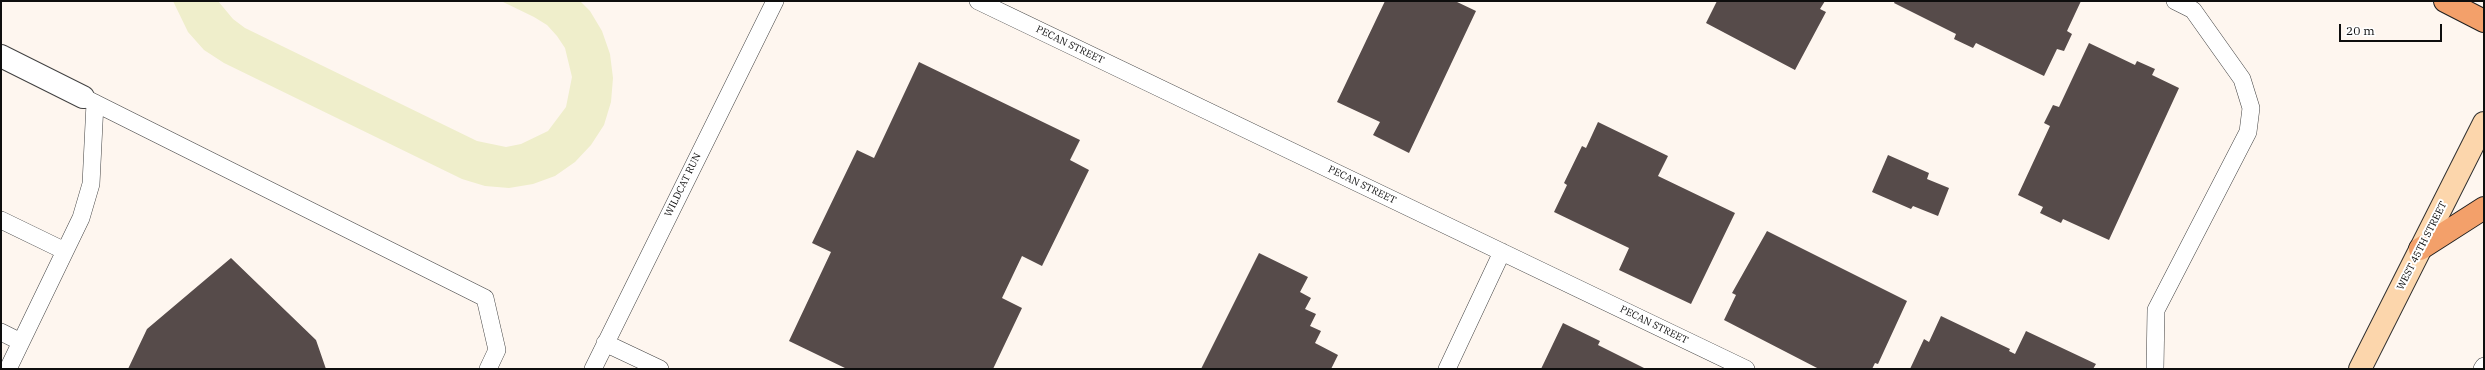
<!DOCTYPE html>
<html>
<head>
<meta charset="utf-8">
<style>
  body { margin:0 }
  #map { position:relative; width:2485px; height:370px; overflow:hidden; background:#fef6ef; font-family:"IBM Plex Serif",serif }
  canvas { display:block }
  .frame { position:absolute; inset:0; border:2px solid #0e0e0e; pointer-events:none }
  .scale { position:absolute; left:2339px; top:24px; width:103px; height:18px; box-sizing:border-box; border:2px solid #0e0e0e; border-top:0; padding-left:5px; font-size:12px; line-height:14px; white-space:nowrap; color:#0e0e0e; -webkit-text-stroke:3px #fff; paint-order:stroke }
</style>
</head>
<body>
<div id="map">
<canvas width="2485" height="370"></canvas>
<div class="frame"></div>
<div class="scale">20 m</div>
</div>
<script>
const g = document.querySelector('canvas').getContext('2d');
g.lineJoin = 'round';
function fillPath(path, color) {
  g.fillStyle = color;
  g.fill(path, 'evenodd');
}
function toPath(rows) {
  const path = new Path2D();
  for (const r of rows) {
    path.moveTo(r[0], r[1]);
    for (let i = 2; i < r.length; i += 2) path.lineTo(r[i], r[i + 1]);
  }
  return path;
}
function stroke(path, color, width, dash) {
  g.strokeStyle = color;
  g.lineWidth = width;
  g.lineCap = dash ? 'butt' : 'round';
  g.setLineDash(dash || []);
  g.stroke(path);
}
function drawText(font, color, halo, rows, align = 'center') {
  g.font = font + ' "IBM Plex Serif",serif';
  g.lineWidth = 4;
  g.setLineDash([]);
  g.textBaseline = 'middle';
  g.strokeStyle = halo;
  g.fillStyle = color;
  for (const [text, x, y, turn = 0] of rows) {
    g.save();
    g.translate(x, y);
    g.rotate((+turn || 0) * Math.PI / 180);
    g.textAlign = isNaN(turn) ? turn : align;
    if (halo) g.strokeText(text, 0, 0);
    g.fillText(text, 0, 0);
    g.restore();
  }
}
fillPath(toPath([
  [173,1,218,1,233,19,245,28,477,141,506,147,521,144,548,131,566,107,572,77,565,48,557,36,547,25,534,17,501,1,580,1,590,11,602,31,610,54,613,78,611,102,604,125,591,145,575,162,555,176,533,184,509,188,485,186,462,179,224,63,204,50,188,32]
]), '#efeecb');
fillPath(toPath([
  [1385,1,1455,1,1476,11,1409,153,1373,135,1380,122,1337,102],
  [1717,1,1825,1,1820,9,1826,12,1795,70,1706,23],
  [1895,1,2081,1,2067,31,2072,34,2064,51,2057,49,2044,76,1976,43,1973,48,1954,39,1956,34,1894,3],
  [2089,43,2135,65,2137,61,2155,69,2152,75,2179,88,2109,240,2063,219,2061,223,2040,213,2043,207,2018,195,2050,126,2044,123,2053,105,2059,107],
  [919,62,1080,140,1070,160,1089,170,1042,266,1022,256,1002,298,1022,308,993,369,847,369,789,341,831,252,812,243,857,150,874,158],
  [1598,122,1668,156,1658,176,1735,213,1691,304,1619,270,1629,248,1554,212,1567,185,1564,183,1582,146,1586,148],
  [1888,155,1929,173,1927,179,1949,188,1938,216,1913,206,1911,209,1872,192],
  [1767,231,1907,301,1878,364,1875,363,1872,369,1819,369,1724,320,1736,295,1732,293],
  [1259,253,1308,277,1300,292,1311,298,1305,309,1316,314,1310,326,1321,331,1315,343,1338,355,1331,369,1201,369],
  [231,258,316,340,326,369,128,369,147,329],
  [1941,316,2010,349,2009,351,2015,354,2026,331,2096,364,2093,369,1910,369,1924,339,1929,342],
  [1563,323,1600,341,1598,345,1646,369,1541,369]
]), '#564b4a');
const lane = toPath([
  [978,1,1746,369],
  [83,97,485,298,497,350,488,369],
  [1,220,65,251],
  [1,332,21,342],
  [605,343,660,369],
  [8,369,81,218,91,184,95,103],
  [593,369,775,1],
  [1447,369,1502,252],
  [2155,369,2156,310,2248,132,2251,108,2242,79,2193,10,2175,1],
  [2482,369,2484,366]
]);
const street = toPath([
  [1,56,83,97]
]);
const secondary = toPath([
  [2360,369,2484,123]
]);
const primary = toPath([
  [2445,1,2484,21],
  [2420,249,2484,208]
]);
stroke(lane, '#414141', 18);
stroke(street, '#414141', 24);
stroke(secondary, '#303030', 24);
stroke(primary, '#1f1f1f', 24);
stroke(lane, '#fff', 17);
stroke(street, '#fff', 22);
stroke(secondary, '#fcd6ac', 22);
stroke(primary, '#f3a06a', 22);
drawText('10px', '#0e0e0e', '#fff', [
  ["PECAN STREET",1070,45,26],
  ["WILDCAT RUN",683,185,-64],
  ["PECAN STREET",1362,185,26],
  ["WEST 45TH STREET",2422,246,-63],
  ["PECAN STREET",1654,325,26]
]);
</script>
</body>
</html>
